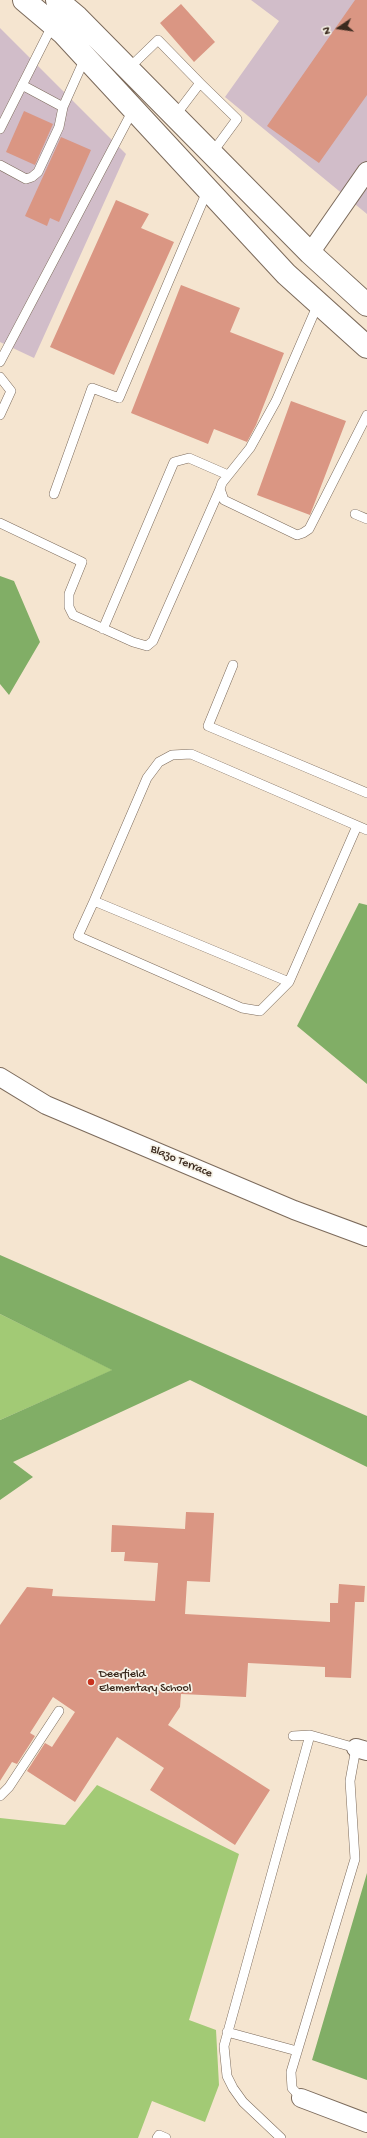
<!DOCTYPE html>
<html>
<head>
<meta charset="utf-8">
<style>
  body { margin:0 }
  #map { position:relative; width:367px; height:2138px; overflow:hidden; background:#f5e5d0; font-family:"Gochi Hand",sans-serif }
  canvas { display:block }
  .north { position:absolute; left:319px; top:8px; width:40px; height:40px; -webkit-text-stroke:3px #f7f3e8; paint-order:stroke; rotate:257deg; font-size:11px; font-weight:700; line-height:16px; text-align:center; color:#3b2a1e }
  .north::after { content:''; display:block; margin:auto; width:14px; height:18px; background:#3b2a1e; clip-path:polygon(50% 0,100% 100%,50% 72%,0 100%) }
</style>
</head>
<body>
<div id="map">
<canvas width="367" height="2138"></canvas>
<div class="north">N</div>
</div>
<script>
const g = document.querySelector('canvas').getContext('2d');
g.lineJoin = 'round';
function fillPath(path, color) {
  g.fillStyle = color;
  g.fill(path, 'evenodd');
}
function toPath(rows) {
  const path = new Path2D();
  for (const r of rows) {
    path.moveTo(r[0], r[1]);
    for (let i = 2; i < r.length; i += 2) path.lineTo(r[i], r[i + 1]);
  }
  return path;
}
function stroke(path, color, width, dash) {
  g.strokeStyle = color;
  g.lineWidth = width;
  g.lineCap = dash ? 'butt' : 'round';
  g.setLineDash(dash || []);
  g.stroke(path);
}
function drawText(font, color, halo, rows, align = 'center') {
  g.font = font + ' "Gochi Hand",sans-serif';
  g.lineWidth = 3.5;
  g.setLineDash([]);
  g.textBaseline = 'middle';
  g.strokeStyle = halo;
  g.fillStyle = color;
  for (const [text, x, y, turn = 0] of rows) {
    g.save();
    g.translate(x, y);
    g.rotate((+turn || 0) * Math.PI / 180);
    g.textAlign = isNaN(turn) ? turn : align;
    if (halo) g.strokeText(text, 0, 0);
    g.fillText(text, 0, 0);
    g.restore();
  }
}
fillPath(toPath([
  [251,0,367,0,367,214,225,97,279,21],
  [0,28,126,154,34,358,0,342]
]), '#d1bdc9');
fillPath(toPath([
  [0,1314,113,1370,0,1420],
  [97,1785,239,1854,189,2020,216,2030,219,2085,205,2122,152,2101,138,2138,0,2138,0,1818,65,1825]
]), '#a2ca75');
fillPath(toPath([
  [0,576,14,581,40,642,9,695,0,684],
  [359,903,367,905,367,1084,297,1026],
  [0,1255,367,1416,367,1467,190,1380,13,1462,33,1477,0,1500,0,1420,112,1370,0,1314],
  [367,1873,367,2080,312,2060]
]), '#81ae66');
fillPath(toPath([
  [355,0,367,0,367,95,319,163,267,126],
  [181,4,215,42,194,62,160,23],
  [24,111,53,124,35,165,6,152],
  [61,137,91,150,59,222,50,218,47,226,25,216],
  [116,200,149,214,141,228,174,242,114,375,50,347],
  [181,285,240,308,230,332,284,353,256,425,247,442,214,429,208,444,131,413],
  [291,401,346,421,310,515,257,495],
  [186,1512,214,1513,210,1582,187,1581,185,1614,330,1622,330,1603,338,1603,339,1584,365,1586,364,1602,355,1602,351,1678,325,1677,325,1667,248,1663,246,1697,181,1694,180,1707,168,1725,270,1790,235,1845,150,1790,164,1768,117,1737,75,1802,27,1771,45,1743,52,1747,75,1712,53,1697,30,1733,35,1736,17,1764,12,1762,0,1781,0,1625,27,1587,53,1589,52,1596,155,1601,158,1563,124,1561,125,1552,111,1552,112,1525,185,1529]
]), '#da9683');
const lane = toPath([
  [128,69,158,40,200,83],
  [22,85,63,107],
  [175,116,200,83,237,119,212,153],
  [0,129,53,24],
  [0,165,26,179,32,177,38,172,59,127,63,107,85,58],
  [318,304,276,401,250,448,222,483,220,489,224,500,297,535,303,533,309,529,367,415],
  [0,362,133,110],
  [0,377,11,391,0,415],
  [54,494,92,388,119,398,208,189],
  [355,514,367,519],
  [0,523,82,562,69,594,69,607,73,615,133,642,147,646,153,641,220,489],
  [103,629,174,462,189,458,228,475],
  [233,665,208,726,367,793],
  [357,826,289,982,94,901,147,778,159,762,172,755,191,754,367,830],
  [94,901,78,936,242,1008,260,1011,289,982],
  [293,1736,310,1735,356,1748,350,1781,355,1859,291,2072,292,2088,301,2098],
  [0,1796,9,1787,59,1711],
  [227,2032,297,2051],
  [157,2138,159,2135,166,2138],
  [281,2138,243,2102,233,2088,227,2076,224,2046,310,1735]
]);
const street = toPath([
  [310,253,367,171],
  [0,1077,46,1105,294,1210,367,1237],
  [356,1748,367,1751],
  [301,2098,367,2123]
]);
const highway = toPath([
  [24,0,63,33,286,274,367,347],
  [57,0,77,17,310,253,367,305]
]);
stroke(lane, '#7c6b5c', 10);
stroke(street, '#7c6b5c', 20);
stroke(highway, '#7c6b5c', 24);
stroke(lane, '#fff', 9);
stroke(street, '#fff', 18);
stroke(highway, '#fff', 22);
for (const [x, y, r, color] of [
  [91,1682,4,"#c8321e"]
]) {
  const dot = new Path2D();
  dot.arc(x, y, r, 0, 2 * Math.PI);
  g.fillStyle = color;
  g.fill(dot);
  stroke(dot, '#f7f3e8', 1.5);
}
drawText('12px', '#3b2a1e', '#f7f3e8', [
  ["Blazo Terrace",181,1162,23]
]);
drawText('12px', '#3b2a1e', '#f7f3e8', [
  ["Deerfield",99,1675],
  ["Elementary School",99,1689]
], 'left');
</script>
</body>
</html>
